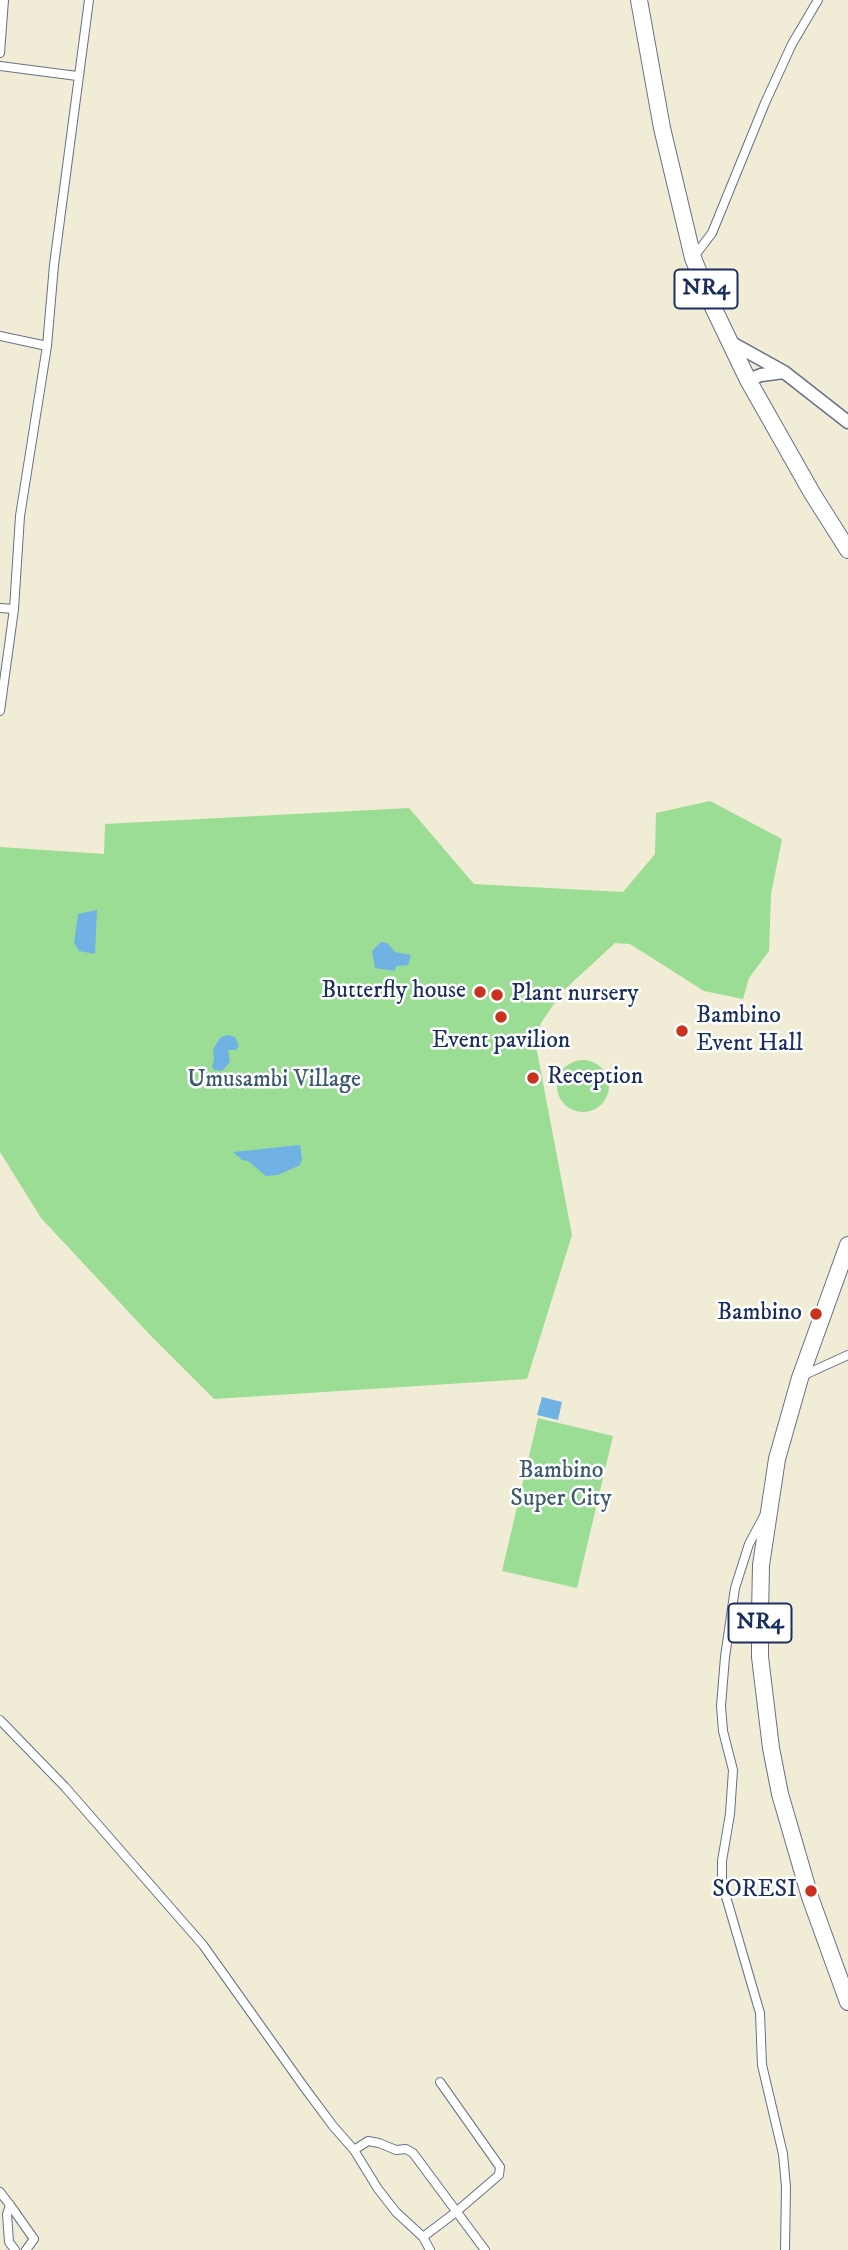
<!DOCTYPE html>
<html>
<head>
<meta charset="utf-8">
<style>
  body { margin:0 }
  canvas { display:block; background:#f0ecd6 }
</style>
</head>
<body>
<canvas width="848" height="2250"></canvas>
<script>
const g = document.querySelector('canvas').getContext('2d');
g.lineJoin = 'round';
function fillPath(path, color) {
  g.fillStyle = color;
  g.fill(path, 'evenodd');
}
function toPath(rows) {
  const path = new Path2D();
  for (const r of rows) {
    if (r.length === 3) {
      path.moveTo(r[0] + r[2], r[1]);
      path.arc(r[0], r[1], r[2], 0, 2 * Math.PI);
      continue;
    }
    path.moveTo(r[0], r[1]);
    for (let i = 2; i < r.length; i += 2) path.lineTo(r[i], r[i + 1]);
  }
  return path;
}
function stroke(path, color, width, dash) {
  g.strokeStyle = color;
  g.lineWidth = width;
  g.lineCap = dash ? 'butt' : 'round';
  g.setLineDash(dash || []);
  g.stroke(path);
}
function drawText(font, color, halo, rows, align = 'center') {
  g.font = font + ' "IM FELL DW Pica",serif';
  g.lineWidth = 5;
  g.setLineDash([]);
  g.textBaseline = 'middle';
  g.strokeStyle = halo;
  g.fillStyle = color;
  for (const [text, x, y, turn = 0] of rows) {
    g.save();
    g.translate(x, y);
    g.rotate((+turn || 0) * Math.PI / 180);
    g.textAlign = isNaN(turn) ? turn : align;
    if (halo) g.strokeText(text, 0, 0);
    g.fillText(text, 0, 0);
    g.restore();
  }
}
fillPath(toPath([
  [710,801,782,839,771,894,769,951,749,978,743,999,704,991,630,944,615,943,562,992,541,1023,535,1041,572,1235,527,1379,214,1399,151,1336,41,1218,0,1152,0,847,104,854,105,824,409,808,474,884,623,892,655,854,656,813],
  [583,1086,26],
  [538,1418,613,1436,577,1588,502,1571]
]), '#9bdd94');
fillPath(toPath([
  [97,910,95,954,79,951,74,943,78,914],
  [381,942,387,943,395,952,411,955,408,965,396,966,395,971,375,968,372,951],
  [227,1035,235,1037,239,1046,236,1050,228,1050,230,1062,222,1071,214,1070,212,1066,214,1060,213,1049,221,1037],
  [300,1145,302,1159,300,1165,278,1175,266,1176,248,1161,242,1160,233,1152],
  [542,1397,562,1402,558,1420,537,1415]
]), '#71b2e5');
const street = toPath([
  [0,53,4,0],
  [0,66,77,76],
  [693,258,712,233,765,103,792,44,818,0],
  [0,336,47,346],
  [0,608,14,609],
  [0,711,14,609,20,516,47,346,54,265,89,0],
  [802,1376,848,1355],
  [764,1516,749,1544,735,1588,725,1657,721,1706,723,1731,733,1770,730,1814,722,1861,722,1883,760,2013,762,2065,783,2154,786,2187,785,2250],
  [0,1720,65,1787,203,1945,304,2087,333,2126,354,2150,378,2189,396,2212,423,2237,430,2250],
  [354,2150,368,2141,379,2143,396,2150,406,2149,413,2153,485,2250],
  [0,2192,10,2205,7,2214,9,2242,15,2250],
  [10,2205,34,2239,26,2250],
  [423,2237,456,2212,499,2175,500,2167,440,2082]
]);
const secondary = toPath([
  [730,342,784,372,848,422],
  [748,380,761,375,784,372]
]);
const highway = toPath([
  [639,0,662,128,693,258,712,305,748,380,812,493,848,550],
  [848,1245,800,1378,777,1459,761,1565,760,1616,760,1657,771,1748,780,1794,810,1897,848,2002]
]);
stroke(street, '#667188', 10);
stroke(secondary, '#667188', 15);
stroke(highway, '#667188', 18);
stroke(street, '#fff', 8);
stroke(secondary, '#fff', 12);
stroke(highway, '#fff', 16);
for (const [x, y, r, color] of [
  [480,992,7,"#c8321e"],
  [497,995,7,"#c8321e"],
  [501,1017,7,"#c8321e"],
  [682,1031,7,"#c8321e"],
  [533,1078,7,"#c8321e"],
  [816,1314,7,"#c8321e"],
  [811,1891,7,"#c8321e"]
]) {
  const dot = new Path2D();
  dot.arc(x, y, r, 0, 2 * Math.PI);
  g.fillStyle = color;
  g.fill(dot);
  stroke(dot, '#fff', 2.5);
}
for (const [x, y, w] of [
  [706,289,63],
  [760,1623,63]
]) {
  const box = new Path2D();
  box.roundRect(x - w / 2, y - 19.5, w, 39, 5);
  g.fillStyle = '#fff';
  g.fill(box);
  stroke(box, '#1b2f5e', 2);
}
drawText('bold 23px', '#1b2f5e', null, [
  ["NR4",706,289],
  ["NR4",760,1623]
]);
drawText('24px', '#1b2f5e', '#fff', [
  ["Butterfly house",466,992],
  ["Plant nursery",511,995,"left"],
  ["Bambino",696,1017,"left"],
  ["Event Hall",696,1045,"left"],
  ["Event pavilion",501,1042,"center"],
  ["Reception",547,1078,"left"],
  ["Bambino",802,1314],
  ["SORESI",797,1891]
], 'right');
drawText('24px', '#3b5a6c', '#fff', [
  ["Umusambi Village",274,1081],
  ["Bambino",561,1472],
  ["Super City",561,1500]
]);
</script>
</body>
</html>
